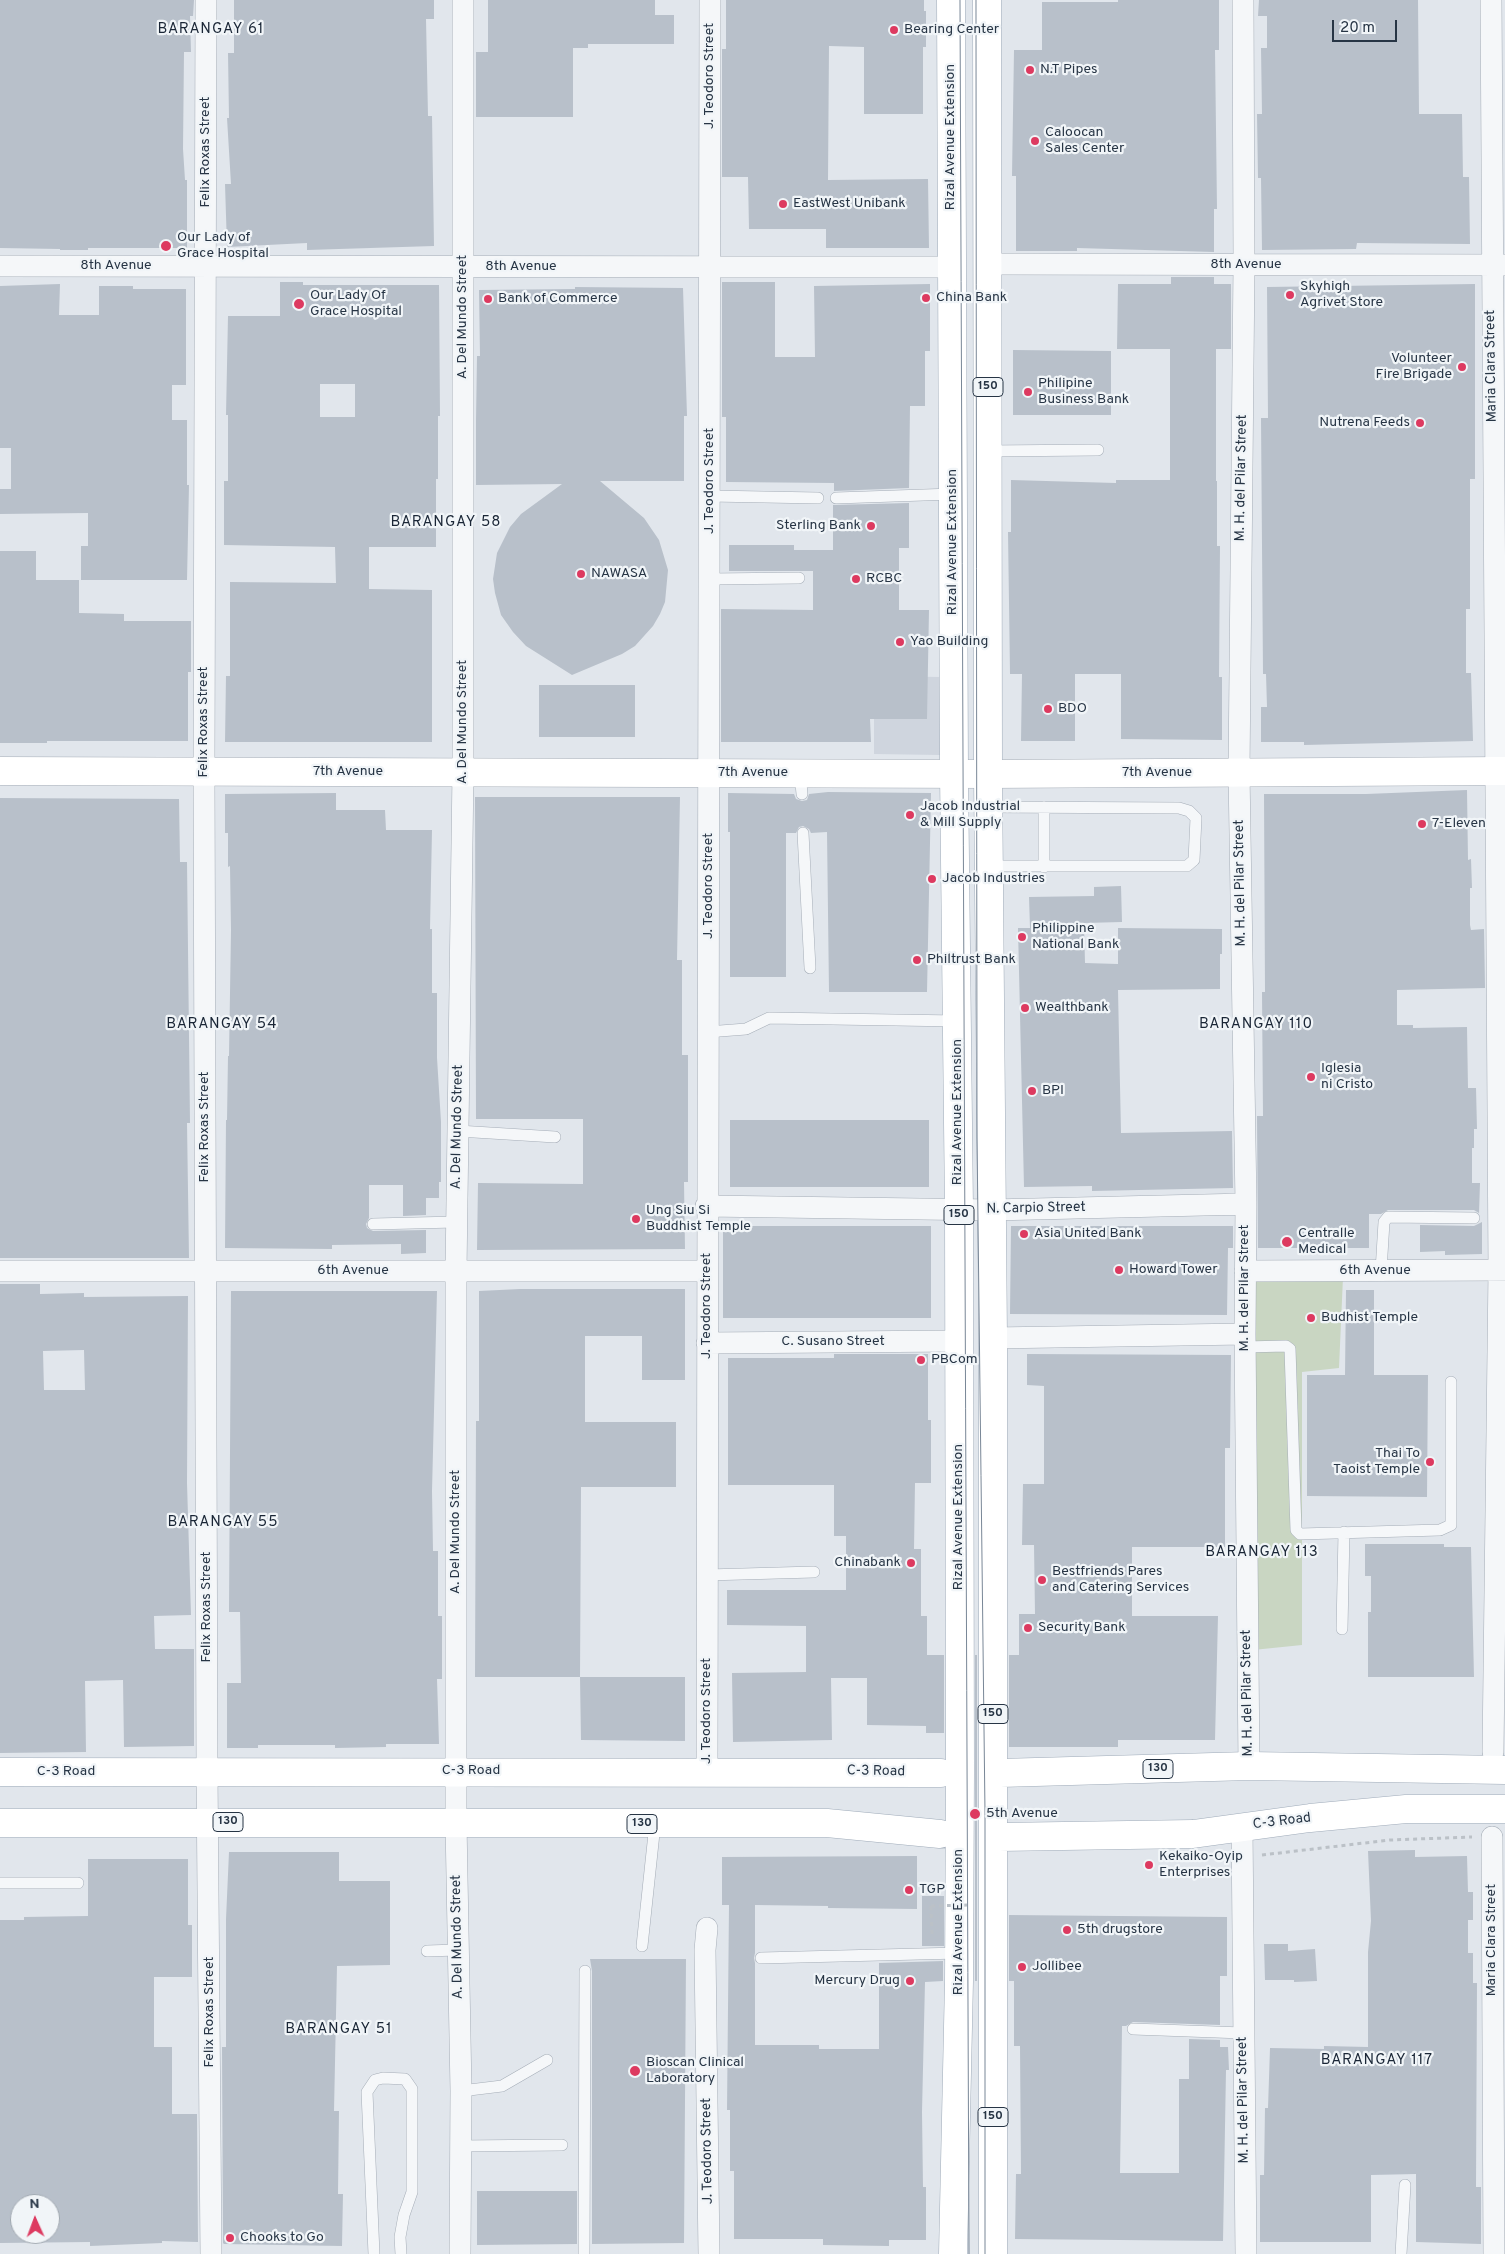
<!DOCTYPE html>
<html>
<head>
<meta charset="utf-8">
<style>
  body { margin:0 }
  #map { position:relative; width:1505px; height:2254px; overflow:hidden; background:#e1e6ec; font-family:Overpass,sans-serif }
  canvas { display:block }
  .north { position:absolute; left:10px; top:2194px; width:50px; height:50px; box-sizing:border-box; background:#f1f5f8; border:1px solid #a0a8b0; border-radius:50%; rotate:358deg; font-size:14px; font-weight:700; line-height:20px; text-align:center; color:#273545 }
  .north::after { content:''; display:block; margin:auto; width:18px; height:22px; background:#dd3a60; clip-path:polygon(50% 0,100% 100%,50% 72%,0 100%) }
  .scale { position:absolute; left:1332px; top:20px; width:65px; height:22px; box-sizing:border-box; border:2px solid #273545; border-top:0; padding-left:6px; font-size:15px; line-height:18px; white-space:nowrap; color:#273545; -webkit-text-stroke:4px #f1f5f8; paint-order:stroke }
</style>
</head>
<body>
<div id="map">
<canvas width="1505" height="2254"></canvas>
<div class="north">N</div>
<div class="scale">20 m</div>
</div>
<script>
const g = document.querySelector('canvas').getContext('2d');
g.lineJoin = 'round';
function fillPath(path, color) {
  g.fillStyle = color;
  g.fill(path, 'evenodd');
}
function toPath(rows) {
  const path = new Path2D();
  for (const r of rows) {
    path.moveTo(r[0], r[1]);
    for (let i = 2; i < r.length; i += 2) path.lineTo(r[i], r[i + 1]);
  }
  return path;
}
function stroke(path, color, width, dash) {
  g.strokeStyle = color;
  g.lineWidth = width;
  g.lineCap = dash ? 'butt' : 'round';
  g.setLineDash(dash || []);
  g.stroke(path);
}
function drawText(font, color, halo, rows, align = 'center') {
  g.font = font + ' Overpass,sans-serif';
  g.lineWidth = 4.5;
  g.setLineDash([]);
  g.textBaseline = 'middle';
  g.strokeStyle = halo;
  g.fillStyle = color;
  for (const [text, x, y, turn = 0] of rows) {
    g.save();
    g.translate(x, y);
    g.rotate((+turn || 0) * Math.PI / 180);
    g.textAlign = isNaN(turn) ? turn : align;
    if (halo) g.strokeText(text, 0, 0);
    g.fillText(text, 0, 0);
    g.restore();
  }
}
fillPath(toPath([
  [874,676,940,677,940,755,874,754]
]), '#cfd5de');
fillPath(toPath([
  [1254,1277,1343,1277,1339,1368,1302,1372,1302,1645,1253,1650]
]), '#c9d6c2');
fillPath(toPath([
  [0,0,194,0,193,16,190,16,191,52,184,52,183,149,185,180,187,180,187,248,88,248,88,250,60,250,60,249,0,248],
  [234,0,434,0,434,19,426,19,428,116,432,116,434,246,307,250,307,243,227,247,225,184,231,184,227,118,229,118,228,53,234,53],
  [488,0,655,0,655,15,674,15,674,44,588,44,588,48,573,48,573,117,476,117,476,52,488,52],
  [726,0,924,0,924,11,926,11,926,47,923,47,923,114,864,114,864,47,829,46,828,180,928,179,929,248,826,248,826,229,749,229,748,177,722,177,722,49,726,49],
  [1118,0,1219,0,1219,50,1215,50,1217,209,1214,209,1214,252,1077,248,1077,251,1016,251,1016,176,1012,176,1014,50,1042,50,1042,2,1118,2],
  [1259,0,1418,0,1419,114,1462,114,1463,177,1469,177,1470,244,1357,243,1356,249,1262,250,1261,178,1258,178,1257,114,1262,114,1261,48,1267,48,1267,16,1258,16],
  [1171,277,1214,277,1214,284,1231,284,1231,349,1216,349,1216,481,1217,481,1217,546,1220,546,1219,677,1222,677,1222,740,1121,739,1121,674,1075,674,1075,741,1021,741,1022,674,1010,674,1008,532,1011,532,1011,480,1116,483,1116,480,1170,480,1170,349,1117,349,1118,284,1171,284],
  [280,282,303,282,303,285,439,285,440,416,438,416,438,479,436,479,436,547,369,547,369,589,432,590,432,742,225,742,226,676,230,676,230,582,336,583,335,547,224,545,224,481,228,481,228,415,226,415,228,316,280,316],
  [320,384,355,384,355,417,320,417],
  [722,282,775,282,775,357,815,357,814,286,930,284,930,351,925,351,925,406,910,406,909,488,834,491,834,483,726,482,726,417,722,417],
  [60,284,59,315,99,315,99,286,133,286,133,289,186,289,186,385,172,385,172,420,187,420,187,485,189,485,187,580,81,580,81,546,88,546,88,513,0,514,0,489,11,489,11,448,0,448,0,286],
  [1475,284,1475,479,1470,479,1470,609,1466,609,1466,673,1471,673,1473,741,1304,745,1304,742,1261,742,1261,707,1267,707,1266,674,1263,674,1261,418,1268,418,1267,287],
  [575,287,683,288,687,416,684,416,684,481,600,481,644,518,659,540,668,570,665,602,660,614,653,626,635,646,622,654,572,675,526,646,513,632,501,615,495,593,493,579,497,553,510,527,521,514,562,484,476,485,476,421,477,356,480,356,479,290,575,289],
  [1013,350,1111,351,1111,415,1013,415],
  [909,503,909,548,899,548,899,610,929,610,927,719,870,719,871,742,721,742,721,609,813,610,813,571,729,571,729,545,794,545,794,550,833,550,833,505],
  [0,551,36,551,36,580,79,580,79,613,124,614,124,621,191,621,191,672,188,672,188,741,47,741,47,743,0,743],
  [539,685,635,685,635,737,539,737],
  [1467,790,1468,860,1471,859,1472,888,1470,888,1470,925,1471,930,1484,929,1485,988,1397,990,1397,1025,1413,1025,1413,1028,1467,1027,1468,1088,1476,1088,1477,1129,1474,1129,1474,1148,1472,1148,1472,1183,1480,1183,1479,1213,1474,1210,1388,1210,1381,1214,1369,1214,1369,1248,1258,1248,1257,1116,1263,1116,1262,992,1265,992,1264,794,1366,794],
  [828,792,931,793,927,992,829,992,827,832,811,833,809,829,803,826,799,827,796,833,786,833,786,977,730,977,730,832,728,832,728,793,794,794,796,799,802,801,807,800,809,794],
  [336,793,336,810,385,810,386,830,432,830,430,929,432,929,432,993,437,993,437,1058,441,1122,441,1182,439,1182,439,1198,426,1198,426,1215,403,1216,403,1185,369,1185,369,1218,366,1224,367,1228,373,1231,426,1230,426,1253,401,1254,401,1244,332,1245,332,1249,225,1248,226,1120,227,1120,228,1056,229,1056,231,930,230,866,228,867,228,833,225,833,225,794],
  [475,797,680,797,677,960,682,960,682,1055,688,1055,688,1182,684,1182,685,1249,477,1250,478,1183,583,1184,583,1119,476,1119],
  [0,798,179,799,180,862,187,862,190,1123,187,1123,189,1258,0,1258],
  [1121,886,1122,922,1084,923,1085,963,1118,964,1118,928,1222,929,1222,954,1220,954,1220,989,1118,990,1121,1133,1232,1131,1233,1188,1092,1191,1092,1186,1024,1187,1018,928,1030,928,1029,897,1094,896,1094,887],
  [730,1120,929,1120,929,1187,730,1187],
  [1482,1222,1482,1254,1445,1255,1445,1251,1420,1252,1420,1225,1474,1226],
  [723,1226,931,1226,931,1318,723,1318],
  [1011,1226,1233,1226,1233,1248,1228,1248,1227,1315,1010,1314],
  [0,1284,40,1284,40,1294,84,1293,84,1297,188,1296,187,1483,191,1615,154,1616,155,1649,194,1649,194,1746,124,1747,123,1680,85,1681,86,1752,0,1753],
  [84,1350,85,1390,44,1390,43,1351],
  [520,1289,685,1289,685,1380,642,1380,642,1336,585,1336,585,1422,676,1422,676,1487,581,1487,580,1677,475,1677,476,1421,479,1421,479,1291],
  [1346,1290,1374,1290,1374,1375,1428,1375,1427,1497,1307,1496,1307,1375,1345,1375],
  [231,1291,437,1291,432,1491,433,1551,438,1551,438,1616,442,1616,442,1679,437,1679,439,1744,386,1744,386,1747,335,1748,335,1745,258,1745,258,1748,227,1748,227,1683,241,1683,240,1612,229,1612],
  [834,1354,928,1354,928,1420,931,1420,931,1483,915,1483,914,1549,921,1549,921,1616,927,1616,927,1655,944,1655,944,1733,926,1733,926,1726,867,1725,867,1678,831,1678,832,1740,733,1742,732,1673,806,1672,806,1626,727,1625,727,1590,846,1590,846,1536,834,1536,834,1485,728,1485,728,1358,834,1358],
  [1027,1354,1231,1355,1230,1448,1225,1448,1225,1547,1132,1547,1132,1616,1218,1616,1215,1740,1118,1740,1118,1747,1009,1747,1009,1655,1019,1655,1019,1614,1035,1614,1034,1545,1022,1545,1023,1484,1044,1484,1044,1386,1027,1385],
  [1365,1544,1444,1544,1444,1547,1471,1547,1474,1677,1368,1677,1368,1612,1371,1612,1371,1576,1365,1576],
  [975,1655,977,1655,977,1981,975,1981],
  [580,1677,685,1677,685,1741,581,1740],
  [1415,1850,1415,1857,1467,1856,1468,1892,1473,1892,1473,1920,1468,1920,1468,1953,1473,1953,1473,1983,1477,1983,1476,2187,1481,2187,1481,2244,1416,2242,1416,2174,1371,2175,1371,2242,1260,2242,1260,2175,1264,2175,1265,2108,1268,2108,1270,2048,1324,2049,1324,2046,1368,2047,1368,1952,1371,1921,1368,1851],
  [229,1852,339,1852,339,1881,390,1881,390,1965,337,1966,334,2111,339,2111,338,2194,343,2194,342,2246,224,2244,223,2243,222,2047,226,2047,226,1919],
  [917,1856,917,1909,828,1908,828,1906,755,1905,755,1953,754,1958,755,1963,755,2045,819,2045,819,2049,879,2049,879,1963,943,1961,943,1981,925,1982,922,2112,923,2187,926,2187,926,2240,889,2240,889,2246,823,2245,823,2239,734,2239,734,2171,730,2171,730,2110,727,2110,729,1905,722,1905,722,1857],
  [88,1859,188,1859,188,1925,192,1925,192,1977,154,1977,154,2047,172,2047,172,2114,197,2114,198,2242,162,2241,162,2243,90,2246,90,2242,0,2243,0,1920,24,1920,24,1917,88,1916],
  [20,2204,50,2204,50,2234,20,2234],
  [922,1896,944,1896,944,1946,922,1946],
  [1009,1915,1227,1917,1227,1976,1220,1976,1220,2025,1133,2022,1126,2026,1122,2026,1121,2106,1120,2173,1179,2173,1179,2079,1189,2079,1189,2039,1220,2040,1220,2047,1228,2047,1229,2070,1226,2070,1223,2241,1015,2239,1016,2174,1021,2174,1020,2046,1014,2046,1014,1981,1009,1981],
  [1264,1944,1288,1944,1288,1951,1315,1949,1317,1981,1294,1982,1294,1980,1265,1980],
  [590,1959,686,1959,684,2243,592,2244,592,1971],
  [477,2191,577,2191,577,2244,477,2245]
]), '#b8c0ca');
stroke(toPath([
  [940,1834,959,1836,999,1837]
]), '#bcc3cb', 28, [28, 14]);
const lane = toPath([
  [988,451,1098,450],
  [710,496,818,498],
  [836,498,953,494],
  [710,579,799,578],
  [800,773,802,794],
  [988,807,1179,808,1189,811,1196,818,1194,860,1187,866,989,866],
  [803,833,810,968],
  [1044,867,1044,807],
  [707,1032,746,1029,769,1018,958,1021],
  [458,1131,555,1137],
  [373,1224,456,1222],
  [1381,1271,1384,1222,1388,1217,1474,1218],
  [1245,1347,1286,1346,1290,1349,1296,1530,1300,1534,1440,1530,1451,1525,1451,1382],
  [707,1575,814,1572],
  [1342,1629,1344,1532],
  [0,1883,78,1883],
  [642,1946,655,1824],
  [427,1951,457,1950],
  [761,1958,959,1953],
  [1133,2029,1243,2033],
  [461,2091,502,2086,547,2060],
  [460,2146,562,2145],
  [374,2254,367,2092,375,2080,383,2078,405,2079,412,2089,412,2192,404,2215,400,2237,401,2254],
  [584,2254,585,1971],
  [1401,2254,1405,2185]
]);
const street = toPath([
  [206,0,204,771,207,1771,211,2254],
  [1243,0,1244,265,1239,772,1246,1204,1245,1334,1249,1766],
  [1491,0,1499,1270,1493,1752],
  [988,264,1505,265],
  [0,266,952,267],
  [706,1206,992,1210,1246,1204],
  [0,1271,706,1271],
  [1245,1271,1505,1270],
  [993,1338,1245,1334],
  [707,1343,959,1341],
  [707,1771,710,0],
  [1242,1827,1246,2254],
  [1492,1837,1494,2254],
  [707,1928,705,1950,709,2254],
  [460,2254,461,2091,456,1823,456,1271,463,772,463,0]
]);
const secondary = toPath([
  [0,771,988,774,1505,771]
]);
const primary = toPath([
  [951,0,954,773,959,1210,960,1773,959,1981,953,2254],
  [987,0,988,774,993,1338,993,2254],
  [0,1772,941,1773],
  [1000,1773,1249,1766,1505,1770],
  [0,1823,827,1823,940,1834],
  [999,1837,1193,1834,1310,1818,1406,1809,1505,1809]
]);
stroke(lane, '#a5adb7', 12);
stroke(street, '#a5adb7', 22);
stroke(secondary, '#a5adb7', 29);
stroke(primary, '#9fabb9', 29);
stroke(toPath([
  [1262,1855,1390,1840,1472,1837],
  [931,1906,932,1934,936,1934]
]), '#bbc1c7', 3, [4, 4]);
stroke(lane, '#f5f7f9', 11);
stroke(street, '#f5f7f9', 21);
stroke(secondary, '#fff', 28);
stroke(primary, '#fff', 28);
stroke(toPath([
  [960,0,969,2254],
  [976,0,977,1138,985,1813,985,2254]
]), '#798797', 1);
stroke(toPath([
  [931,1906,968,1905]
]), '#bbc1c7', 3, [4, 4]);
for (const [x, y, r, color] of [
  [894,30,5,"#dd3a60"],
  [1030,70,5,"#dd3a60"],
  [1035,141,5,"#dd3a60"],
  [783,204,5,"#dd3a60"],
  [166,246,6,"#dd3a60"],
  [1290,295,5,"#dd3a60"],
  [926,298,5,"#dd3a60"],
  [488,299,5,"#dd3a60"],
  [299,304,6,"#dd3a60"],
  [1462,367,5,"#dd3a60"],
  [1028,392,5,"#dd3a60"],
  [1420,423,5,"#dd3a60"],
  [871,526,5,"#dd3a60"],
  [581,574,5,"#dd3a60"],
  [856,579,5,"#dd3a60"],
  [900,642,5,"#dd3a60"],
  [1048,709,5,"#dd3a60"],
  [910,815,5,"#dd3a60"],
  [1422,824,5,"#dd3a60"],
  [932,879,5,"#dd3a60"],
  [1022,937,5,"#dd3a60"],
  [917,960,5,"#dd3a60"],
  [1025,1008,5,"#dd3a60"],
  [1311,1077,5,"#dd3a60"],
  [1032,1091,5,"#dd3a60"],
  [636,1219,5,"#dd3a60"],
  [1024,1234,5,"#dd3a60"],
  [1287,1242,6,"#dd3a60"],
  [1119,1270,5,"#dd3a60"],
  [1311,1318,5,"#dd3a60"],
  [921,1360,5,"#dd3a60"],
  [1430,1462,5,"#dd3a60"],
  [911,1563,5,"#dd3a60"],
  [1042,1580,5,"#dd3a60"],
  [1028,1628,5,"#dd3a60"],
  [975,1814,6,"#dd3a60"],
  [1149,1865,5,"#dd3a60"],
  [909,1890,5,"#dd3a60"],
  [1067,1930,5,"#dd3a60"],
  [1022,1967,5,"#dd3a60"],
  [910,1981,5,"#dd3a60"],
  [635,2071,6,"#dd3a60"],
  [230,2238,5,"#dd3a60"]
]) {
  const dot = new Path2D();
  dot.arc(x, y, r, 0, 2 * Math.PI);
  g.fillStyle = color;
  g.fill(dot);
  stroke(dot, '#f1f5f8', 2);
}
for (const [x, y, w] of [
  [988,387,30],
  [959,1215,30],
  [993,1714,30],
  [1158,1769,30],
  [228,1822,30],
  [642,1824,30],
  [993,2117,30]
]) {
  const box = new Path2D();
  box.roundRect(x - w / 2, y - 9.5, w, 19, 4);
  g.fillStyle = '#f1f5f8';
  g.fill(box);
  stroke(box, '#273545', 1);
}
drawText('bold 12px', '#273545', null, [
  ["150",988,387],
  ["150",959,1215],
  ["150",993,1714],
  ["130",1158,1769],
  ["130",228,1822],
  ["130",642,1824],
  ["150",993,2117]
]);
drawText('14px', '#273545', '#f1f5f8', [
  ["Bearing Center",904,30],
  ["N.T Pipes",1040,70],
  ["Caloocan",1045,133],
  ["Sales Center",1045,149],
  ["EastWest Unibank",793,204],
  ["Our Lady of",177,238],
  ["Grace Hospital",177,254],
  ["Skyhigh",1300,287],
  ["Agrivet Store",1300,303],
  ["Our Lady Of",310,296],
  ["Grace Hospital",310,312],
  ["China Bank",936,298],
  ["Bank of Commerce",498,299],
  ["Volunteer",1452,359,"right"],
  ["Fire Brigade",1452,375,"right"],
  ["Philipine",1038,384],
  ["Business Bank",1038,400],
  ["Nutrena Feeds",1410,423,"right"],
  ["Sterling Bank",861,526,"right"],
  ["NAWASA",591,574],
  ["RCBC",866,579],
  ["Yao Building",910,642],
  ["BDO",1058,709],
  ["Jacob Industrial",920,807],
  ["& Mill Supply",920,823],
  ["7-Eleven",1432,824],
  ["Jacob Industries",942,879],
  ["Philippine",1032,929],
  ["National Bank",1032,945],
  ["Philtrust Bank",927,960],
  ["Wealthbank",1035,1008],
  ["Iglesia",1321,1069],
  ["ni Cristo",1321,1085],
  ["BPI",1042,1091],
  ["Ung Siu Si",646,1211],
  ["Buddhist Temple",646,1227],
  ["Asia United Bank",1034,1234],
  ["Centralle",1298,1234],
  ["Medical",1298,1250],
  ["Howard Tower",1129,1270],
  ["Budhist Temple",1321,1318],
  ["PBCom",931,1360],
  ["Thai To",1420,1454,"right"],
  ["Taoist Temple",1420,1470,"right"],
  ["Chinabank",901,1563,"right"],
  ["Bestfriends Pares",1052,1572],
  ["and Catering Services",1052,1588],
  ["Security Bank",1038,1628],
  ["5th Avenue",986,1814],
  ["Kekaiko-Oyip",1159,1857],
  ["Enterprises",1159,1873],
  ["TGP",919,1890],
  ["5th drugstore",1077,1930],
  ["Jollibee",1032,1967],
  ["Mercury Drug",900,1981,"right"],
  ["Bioscan Clinical",646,2063],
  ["Laboratory",646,2079],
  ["Chooks to Go",240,2238]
], 'left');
drawText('14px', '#273545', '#f1f5f8', [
  ["J. Teodoro Street",710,76,-90],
  ["Rizal Avenue Extension",951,137,-90],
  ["Felix Roxas Street",206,152,-90],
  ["8th Avenue",1246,265],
  ["8th Avenue",116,266],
  ["8th Avenue",521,267],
  ["A. Del Mundo Street",463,317,-90],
  ["Maria Clara Street",1492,366,-91],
  ["M. H. del Pilar Street",1242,478,-89],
  ["J. Teodoro Street",710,481,-90],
  ["Rizal Avenue Extension",953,542,-90],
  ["Felix Roxas Street",204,722,-90],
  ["A. Del Mundo Street",463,722,-90],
  ["7th Avenue",348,772],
  ["7th Avenue",753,773],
  ["7th Avenue",1157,773],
  ["M. H. del Pilar Street",1241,883,-91],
  ["J. Teodoro Street",709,886,-90],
  ["Rizal Avenue Extension",958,1112,-90],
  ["Felix Roxas Street",205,1127,-90],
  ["A. Del Mundo Street",458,1127,-89],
  ["N. Carpio Street",1036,1209,-1],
  ["6th Avenue",353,1271],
  ["6th Avenue",1375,1271],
  ["M. H. del Pilar Street",1245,1288,-90],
  ["J. Teodoro Street",707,1306,-90],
  ["C. Susano Street",833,1342],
  ["Rizal Avenue Extension",959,1517,-90],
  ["A. Del Mundo Street",456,1532,-90],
  ["Felix Roxas Street",207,1607,-90],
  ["M. H. del Pilar Street",1248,1693,-91],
  ["J. Teodoro Street",707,1711,-90],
  ["C-3 Road",471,1771],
  ["C-3 Road",66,1772],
  ["C-3 Road",876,1772,1],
  ["C-3 Road",1282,1822,-7],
  ["Rizal Avenue Extension",959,1922,-90],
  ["A. Del Mundo Street",458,1937,-91],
  ["Maria Clara Street",1492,1940,-90],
  ["Felix Roxas Street",210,2012,-90],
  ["M. H. del Pilar Street",1244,2100,-91],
  ["J. Teodoro Street",708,2151,-91]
]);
g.letterSpacing = '1px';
drawText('15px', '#1a2636', '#f1f5f8', [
  ["BARANGAY 61",211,30],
  ["BARANGAY 58",446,523],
  ["BARANGAY 54",222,1025],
  ["BARANGAY 110",1256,1025],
  ["BARANGAY 55",223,1523],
  ["BARANGAY 113",1262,1553],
  ["BARANGAY 51",339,2030],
  ["BARANGAY 117",1377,2061]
]);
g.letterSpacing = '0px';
</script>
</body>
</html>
